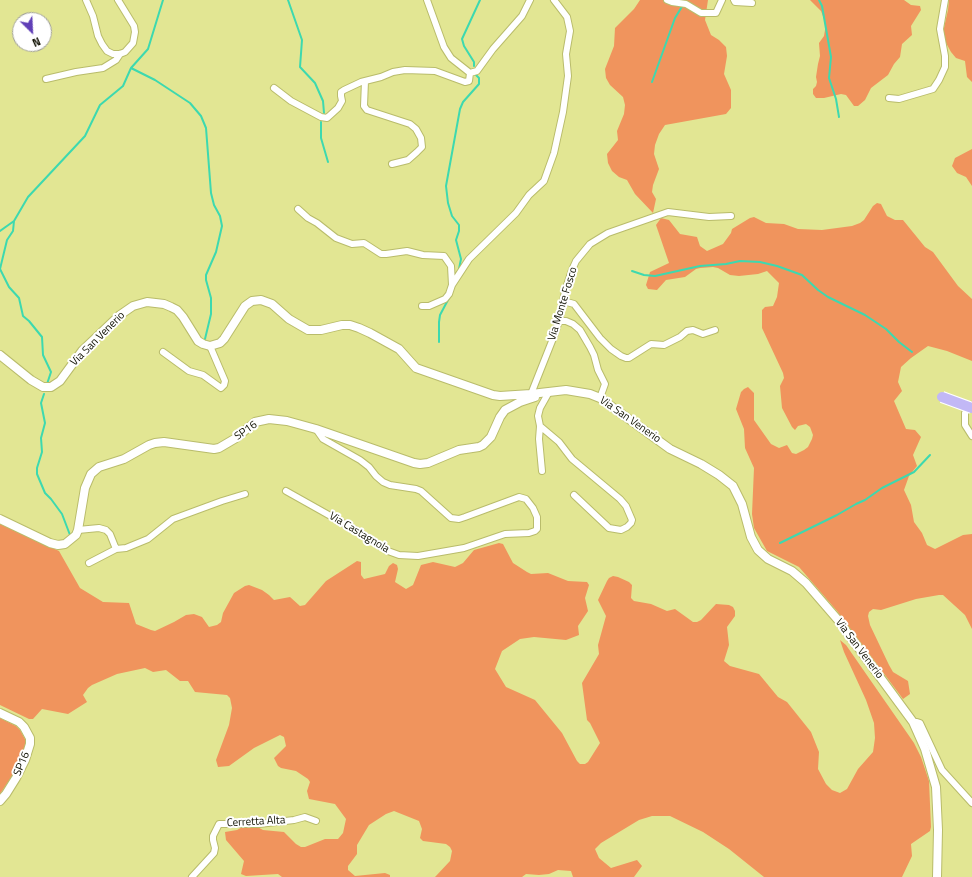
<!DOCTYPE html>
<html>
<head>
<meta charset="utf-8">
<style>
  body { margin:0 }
  #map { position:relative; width:972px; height:877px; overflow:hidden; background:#e2e693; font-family:"Titillium Web",sans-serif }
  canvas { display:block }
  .north { position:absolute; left:12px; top:12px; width:40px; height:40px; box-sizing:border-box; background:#fff; border:1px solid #9f9f99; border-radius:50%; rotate:156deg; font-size:11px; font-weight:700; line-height:16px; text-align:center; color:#0f1000 }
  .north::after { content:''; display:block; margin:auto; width:14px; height:18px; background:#603fb7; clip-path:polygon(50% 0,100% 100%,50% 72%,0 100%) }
</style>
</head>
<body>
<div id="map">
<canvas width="972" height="877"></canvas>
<div class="north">N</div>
</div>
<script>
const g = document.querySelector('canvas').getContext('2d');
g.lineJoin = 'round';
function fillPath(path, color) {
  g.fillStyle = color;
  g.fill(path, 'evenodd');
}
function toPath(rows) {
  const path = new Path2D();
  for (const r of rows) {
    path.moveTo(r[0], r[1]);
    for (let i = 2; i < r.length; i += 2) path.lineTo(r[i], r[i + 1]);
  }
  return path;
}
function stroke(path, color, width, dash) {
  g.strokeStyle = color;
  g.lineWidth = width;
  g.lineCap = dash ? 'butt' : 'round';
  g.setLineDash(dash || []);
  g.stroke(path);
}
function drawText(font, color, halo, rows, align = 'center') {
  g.font = font + ' "Titillium Web",sans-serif';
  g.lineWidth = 4;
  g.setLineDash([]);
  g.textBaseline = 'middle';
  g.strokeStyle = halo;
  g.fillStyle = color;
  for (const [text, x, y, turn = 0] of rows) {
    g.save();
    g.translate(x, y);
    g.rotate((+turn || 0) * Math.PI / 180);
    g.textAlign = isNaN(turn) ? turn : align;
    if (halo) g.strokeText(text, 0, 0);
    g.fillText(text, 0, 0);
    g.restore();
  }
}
fillPath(toPath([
  [640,0,708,0,705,20,711,35,719,40,726,47,727,56,724,74,731,90,731,108,726,114,665,125,659,134,655,145,654,154,659,169,653,185,652,192,656,199,653,213,635,194,627,180,619,177,612,171,608,163,607,154,618,140,617,131,624,114,625,105,623,97,610,85,606,78,605,69,614,46,615,28,634,9],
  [810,0,904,0,911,5,920,6,921,10,911,26,912,35,902,44,900,57,894,64,888,75,871,88,865,100,858,106,854,106,846,95,841,94,824,98,816,98,813,94,813,89,816,86,817,82,816,77,818,64,820,56,819,43,824,36,826,24,821,11],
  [949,0,972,0,972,82,967,77,965,61,956,58,951,52,945,41,943,32,948,10],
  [972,149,972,186,966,177,957,173,952,166,955,158],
  [877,203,881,204,887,216,895,220,903,220,925,247,933,252,958,286,972,299,972,361,947,351,928,346,911,358,901,367,898,382,902,391,894,401,906,429,915,430,921,437,913,455,917,466,909,476,904,490,911,505,914,522,922,533,927,545,935,549,963,535,972,534,972,629,965,615,943,595,939,595,916,599,881,610,873,609,869,612,868,616,870,625,889,665,893,672,908,681,910,694,903,699,837,611,799,567,767,551,754,528,752,514,754,468,745,448,744,429,736,409,741,392,744,389,748,387,754,393,754,420,771,444,779,448,787,445,792,453,796,454,804,450,808,447,812,439,813,435,810,427,806,424,798,426,795,430,792,427,782,408,780,386,784,378,783,373,762,328,762,310,765,307,773,306,777,297,779,283,767,271,758,274,739,276,730,275,718,268,713,267,700,268,696,269,685,277,666,280,657,290,648,289,646,285,650,272,669,263,656,225,661,218,669,220,680,234,697,237,700,246,707,251,723,244,731,233,732,229,750,218,754,217,766,223,784,224,798,229,822,230,852,226,860,223,864,220,873,206],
  [0,524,59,551,80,588,103,602,129,603,136,624,151,630,155,631,174,622,186,615,194,614,202,617,209,627,217,625,221,622,223,613,234,593,245,586,249,585,262,590,269,595,274,600,290,597,300,606,305,605,326,581,357,561,361,562,361,575,364,579,385,574,389,566,393,563,397,565,398,569,395,582,406,589,413,585,421,565,433,562,455,567,463,563,474,550,499,543,503,544,513,563,527,572,531,574,548,573,568,581,587,582,589,585,585,598,588,611,578,626,579,635,566,640,534,637,520,639,502,651,495,669,506,687,535,700,562,733,577,761,580,764,585,764,588,762,600,743,590,723,587,720,582,683,599,654,598,645,606,616,598,600,607,581,609,578,613,576,618,577,629,582,632,585,631,598,634,601,651,604,667,611,675,609,693,622,697,622,701,620,716,604,729,605,733,607,735,611,735,616,727,627,729,645,724,661,730,666,759,674,778,697,787,702,811,732,819,752,818,769,826,784,832,790,840,793,847,789,858,769,873,752,875,738,874,723,866,700,844,652,840,640,846,645,914,743,921,757,929,781,931,827,930,831,911,844,912,856,902,877,764,877,729,849,703,832,670,816,652,816,639,820,601,843,595,849,599,858,611,868,637,860,642,866,634,877,573,877,571,871,558,870,549,874,539,875,526,874,522,877,435,877,450,861,452,851,450,847,446,844,423,841,420,838,422,829,419,821,394,811,386,814,369,825,357,845,357,854,348,866,348,870,355,876,385,873,390,875,390,877,282,877,278,874,246,876,241,874,244,861,226,840,225,832,237,830,246,825,254,825,263,830,284,832,296,844,301,847,305,847,325,839,338,839,343,833,346,819,335,804,309,799,307,791,310,782,308,779,296,771,281,768,278,766,274,758,286,746,284,737,280,735,254,748,229,766,218,767,216,760,229,725,232,708,230,698,227,695,195,692,188,681,180,681,166,670,153,672,145,668,117,674,92,685,88,688,83,695,87,702,68,714,42,709,33,719,29,719,0,705],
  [0,718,16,726,20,730,25,739,26,744,21,759,12,776,0,794]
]), '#f0945d');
stroke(toPath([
  [288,0,302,40,300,67,315,83,323,101,324,113],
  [819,0,822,6,831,57,829,78,836,99,839,117],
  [474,66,474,62,464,46,462,39,480,0],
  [131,68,155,80,190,103,201,116,206,128,211,193,214,205,220,216,222,226,216,252,206,275,206,280,211,298,211,314,205,339],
  [652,82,675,18,686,0],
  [321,122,321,138,328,162],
  [0,231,14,221,28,197,85,136,100,105,123,86,131,68,148,49,163,0],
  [0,269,9,287,19,298,23,316,29,321,42,337,43,355,51,372,47,384],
  [0,269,7,240,13,231,14,221],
  [459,269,461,259,456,240,459,231,459,225,452,216,448,203,446,186,460,109,463,102,479,84,479,78,476,75],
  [632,271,644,275,655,276,700,266,726,264,740,261,760,262,777,266,802,275,818,290,828,297,865,315,886,329,899,342,912,352],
  [439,342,439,322,440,315,449,298],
  [44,394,41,403,45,423,41,438,42,452,37,468,37,474,45,493,51,499,62,514,70,535],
  [780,543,837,515,856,504,865,500,882,488,914,472,930,455]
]), '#3dd9af', 2);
const minor = toPath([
  [86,0,93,16,98,36,102,44,107,51,113,54,120,54,125,52,133,43,135,32,134,26,118,0],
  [667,0,672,2,686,4,701,13,716,13,722,0],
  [734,0,735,2,752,3],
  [470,73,477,71,493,49,522,16,530,0],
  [46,79,76,72,103,68,116,60,120,54],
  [365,81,364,106,367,110,410,124,416,129,421,138,422,147,417,152,408,160,392,164],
  [274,88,291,101,321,117,327,118,338,108,342,101,341,96,341,92,344,90,361,82,381,77,393,72,405,70,435,71,465,82,469,81,470,73,451,58,444,47,427,0],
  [889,98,899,99,933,89,939,80,945,67,945,56,940,29,945,0],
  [298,209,308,218,317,223,336,238,352,244,364,243,381,254,386,254,407,251,423,255,444,256,451,266,452,285],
  [563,301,574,304,600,338,611,349,621,356,626,358,629,358,651,344,664,345,680,337,687,331,693,330,703,334,715,330],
  [422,306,429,306,445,299,449,294,452,285,469,259,516,213,529,195,544,181,554,153,563,112,568,76,566,54,570,31,567,17,554,0],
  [559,321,566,321,573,324,580,330,590,347,594,355,598,370,605,384,600,398],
  [163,352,189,371,203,375,221,388,224,385,225,381,210,346],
  [531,394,554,336,559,321,565,291,572,270,576,261,590,244,608,233,668,212,709,217,731,216],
  [971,405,965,413,965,425,972,436],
  [540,426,559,442,572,459,620,499,626,506,632,520,631,523,627,527,621,530,609,528,574,495],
  [542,471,539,439,540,426,538,416,540,408,549,392],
  [286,491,359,532,388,551,399,555,418,556,464,548,505,534,529,533,535,531,537,529,537,517,533,508,526,499,519,497,465,517,459,519,451,518,421,491,416,489,390,485,383,482,376,476,369,467,360,460,323,439,316,429],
  [78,530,99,528,106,530,110,534,116,549,126,548,148,539,173,519,222,501,245,494],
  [89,563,116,549],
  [913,722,917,722,920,723,942,770,972,803],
  [192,877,214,853,215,848,213,840,213,836,219,824,259,824,294,820,305,817,316,821]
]);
const tertiary = toPath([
  [0,355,31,380,43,387,51,387,60,381,82,351,120,315,133,306,147,302,164,304,171,307,177,310,183,317,198,341,203,344,210,346,220,343,224,339,245,306,252,301,261,300,272,304,289,319,308,330,321,330,342,325,350,325,359,328,370,333,399,349,416,368,493,395,500,396,531,394,566,390,590,394,600,398,670,449,701,464,719,475,733,486,742,504,751,537,758,550,768,559,792,571,806,583,838,620,913,722,925,749,936,787,938,830,937,877],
  [0,519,50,543,58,545,65,544,76,535,78,530,85,488,91,474,99,467,124,459,149,445,155,443,164,442,214,449,219,448,236,438,255,422,269,419,287,421,316,429,414,463,420,464,428,463,459,450,479,447,483,445,491,437,500,417,505,410,520,402,535,397],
  [0,713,19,722,24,727,30,738,30,744,25,760,16,778,6,794,0,801]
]);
stroke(minor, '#b9bc6b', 8);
stroke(tertiary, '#b9bc6b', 10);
stroke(minor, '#fff', 6);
stroke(tertiary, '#fff', 8);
const trunkBridge = toPath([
  [942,397,972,408]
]);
stroke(trunkBridge, '#fff', 12, []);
stroke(trunkBridge, '#c2b8f6', 10);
drawText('11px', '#0f1000', '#fff', [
  ["Via Monte Fosco",563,304,-73],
  ["Via San Venerio",98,339,-45],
  ["Via San Venerio",630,420,35],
  ["SP16",246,431,-35],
  ["Via Castagnola",359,533,31],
  ["Via San Venerio",859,649,53],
  ["SP16",22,764,-67],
  ["Cerretta Alta",256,822,-3]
]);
</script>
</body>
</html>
